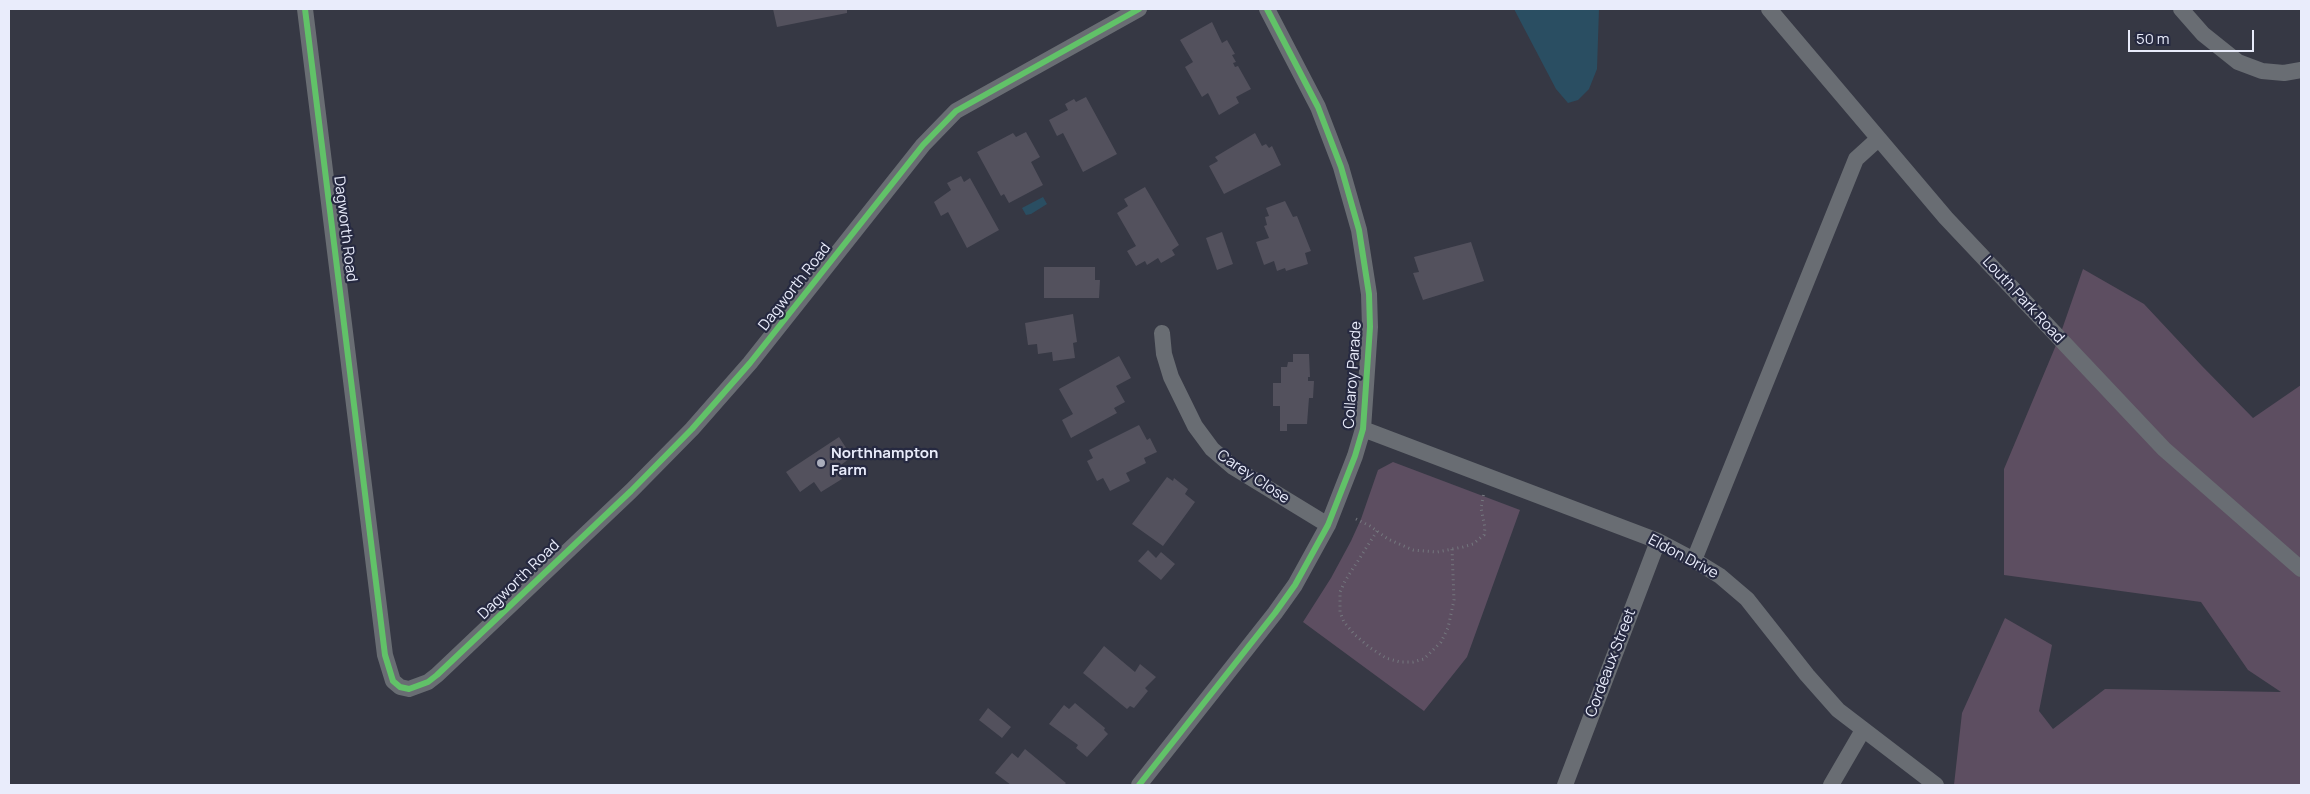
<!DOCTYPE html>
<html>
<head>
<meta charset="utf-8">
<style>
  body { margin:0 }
  #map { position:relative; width:2310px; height:794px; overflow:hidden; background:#363844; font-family:Manrope,sans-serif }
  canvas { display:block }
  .frame { position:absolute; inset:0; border:10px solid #e9ecfb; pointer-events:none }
  .scale { position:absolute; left:2128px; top:30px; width:126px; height:22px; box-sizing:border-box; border:2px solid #e9ecfb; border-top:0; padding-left:6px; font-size:15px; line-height:18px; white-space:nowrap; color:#e9ecfb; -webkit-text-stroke:4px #262940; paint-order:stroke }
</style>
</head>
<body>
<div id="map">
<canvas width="2310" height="794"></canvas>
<div class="frame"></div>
<div class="scale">50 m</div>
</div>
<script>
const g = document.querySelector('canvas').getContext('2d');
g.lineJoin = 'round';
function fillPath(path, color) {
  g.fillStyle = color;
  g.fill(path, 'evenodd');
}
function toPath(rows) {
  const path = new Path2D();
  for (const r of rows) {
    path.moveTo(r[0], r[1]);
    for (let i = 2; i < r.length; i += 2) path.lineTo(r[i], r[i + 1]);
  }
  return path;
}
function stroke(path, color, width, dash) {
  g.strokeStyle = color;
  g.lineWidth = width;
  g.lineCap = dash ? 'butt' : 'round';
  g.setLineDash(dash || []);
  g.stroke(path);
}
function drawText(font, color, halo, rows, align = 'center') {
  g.font = font + ' Manrope,sans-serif';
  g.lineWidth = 4.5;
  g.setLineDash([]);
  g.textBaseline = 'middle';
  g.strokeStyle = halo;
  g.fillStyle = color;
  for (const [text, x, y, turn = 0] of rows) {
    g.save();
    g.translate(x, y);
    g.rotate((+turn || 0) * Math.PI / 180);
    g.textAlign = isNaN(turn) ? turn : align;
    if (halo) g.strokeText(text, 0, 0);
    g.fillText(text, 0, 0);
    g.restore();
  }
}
fillPath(toPath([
  [2083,269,2144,304,2202,366,2253,418,2301,385,2301,785,1954,785,1962,713,2005,618,2052,645,2039,711,2053,729,2105,689,2281,692,2248,670,2201,602,2004,575,2004,469,2059,338],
  [1393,462,1520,510,1467,657,1424,711,1303,622,1331,578,1351,541,1361,519,1378,470]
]), '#5d4e61');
fillPath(toPath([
  [1514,9,1599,9,1597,69,1589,89,1578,100,1568,103,1556,89],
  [1043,197,1047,204,1031,214,1026,215,1022,208]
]), '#2a4e62');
fillPath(toPath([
  [773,9,847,9,847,13,777,27],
  [1212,22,1222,43,1227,40,1235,54,1232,55,1236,62,1233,63,1235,67,1238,66,1251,89,1236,97,1239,103,1219,115,1208,93,1202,97,1185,67,1193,62,1180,40],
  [1086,97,1117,154,1083,172,1063,133,1057,136,1049,120,1068,110,1065,104,1074,99,1076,102],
  [1026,132,1040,157,1031,162,1043,185,1009,203,1004,194,1001,196,977,152,1013,133,1016,137],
  [1255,133,1262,146,1266,144,1269,148,1272,146,1281,165,1224,194,1209,166,1218,161,1215,157],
  [961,176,964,182,970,178,999,230,967,248,948,212,941,216,934,202,951,190,947,183],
  [1145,187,1179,245,1172,250,1175,255,1161,263,1158,258,1147,265,1145,261,1136,266,1127,251,1136,246,1117,213,1128,206,1124,199],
  [1285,201,1293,217,1297,216,1311,251,1305,253,1308,264,1286,271,1285,268,1277,271,1274,261,1264,265,1256,242,1269,238,1264,226,1267,225,1265,217,1269,216,1266,208],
  [1222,232,1233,264,1217,270,1206,238],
  [1471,242,1484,281,1423,300,1413,273,1419,272,1414,257],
  [1044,267,1095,267,1095,280,1100,280,1099,298,1044,298],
  [1073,314,1077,342,1073,343,1075,358,1053,361,1052,352,1038,354,1037,344,1028,345,1025,323],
  [1293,354,1309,354,1310,377,1308,377,1308,381,1314,381,1313,398,1309,398,1307,424,1287,424,1287,431,1280,431,1280,406,1273,406,1273,383,1281,383,1281,367,1287,367,1288,362,1293,362],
  [1119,356,1131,378,1116,386,1125,402,1114,408,1117,413,1071,438,1062,420,1073,414,1059,389],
  [1139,425,1147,440,1150,438,1157,452,1144,458,1146,463,1126,473,1130,481,1110,491,1103,478,1097,481,1087,461,1093,458,1089,450],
  [839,437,852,457,835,469,842,479,821,492,814,482,800,492,786,472],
  [1167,477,1173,481,1174,478,1188,489,1185,494,1195,502,1163,546,1132,524],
  [1148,550,1156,558,1161,552,1175,564,1161,580,1138,561],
  [1104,646,1135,672,1140,664,1156,677,1145,688,1148,691,1134,708,1130,706,1127,709,1083,673],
  [1075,703,1105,728,1104,730,1108,734,1087,757,1076,748,1078,745,1049,724,1064,705,1069,709],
  [988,708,1011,727,1002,738,979,720],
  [1025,749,1066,783,1064,785,1011,785,995,773,1012,753,1018,758]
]), '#53515d');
stroke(toPath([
  [1356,519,1370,526,1388,539,1413,550,1437,552,1463,547,1473,544,1484,535,1485,528,1481,508,1484,492],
  [1377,531,1345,581,1340,592,1340,612,1344,622,1354,634,1369,647,1386,658,1400,662,1413,662,1424,659,1441,642,1448,628,1454,600,1452,549]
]), '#74777e', 3, [1, 4]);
stroke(toPath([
  [305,9,385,655,393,681,400,687,409,689,428,682,437,675,631,491,692,429,750,363,923,145,956,111,1139,9],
  [1769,9,1946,218,2164,449,2301,569],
  [2181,9,2203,34,2238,62,2262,71,2284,73,2301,70],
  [1162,333,1164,354,1171,377,1195,426,1212,449,1233,467,1328,525],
  [1363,429,1658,541,1694,560,1720,576,1747,599,1807,675,1838,710,1936,785],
  [1694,560,1856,159,1878,139],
  [1139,785,1275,613,1295,585,1328,525,1355,456,1363,429,1370,327,1369,294,1359,230,1341,167,1318,107,1267,9],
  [1565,785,1658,541],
  [1831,785,1863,730]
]), '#696d73', 16);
stroke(toPath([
  [305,9,385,655,393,681,400,687,409,689,428,682,437,675,631,491,692,429,750,363,923,145,956,111,1139,9],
  [1139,785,1275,613,1295,585,1328,525,1355,456,1363,429,1370,327,1369,294,1359,230,1341,167,1318,107,1267,9]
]), '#61c268', 6);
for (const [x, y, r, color] of [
  [821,463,5,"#aaadbb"]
]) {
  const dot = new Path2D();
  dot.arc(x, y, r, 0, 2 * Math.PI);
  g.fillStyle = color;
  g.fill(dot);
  stroke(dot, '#262940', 2);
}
drawText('15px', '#e9ecfb', '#262940', [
  ["Dagworth Road",345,229,83],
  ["Dagworth Road",795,287,-52],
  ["Louth Park Road",2023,300,47],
  ["Collaroy Parade",1353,375,-86],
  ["Carey Close",1253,477,34],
  ["Eldon Drive",1683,557,28],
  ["Dagworth Road",519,580,-44],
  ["Cordeaux Street",1611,663,-69]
]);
drawText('bold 15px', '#e9ecfb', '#262940', [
  ["Northhampton",831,454],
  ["Farm",831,471]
], 'left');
</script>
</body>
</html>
